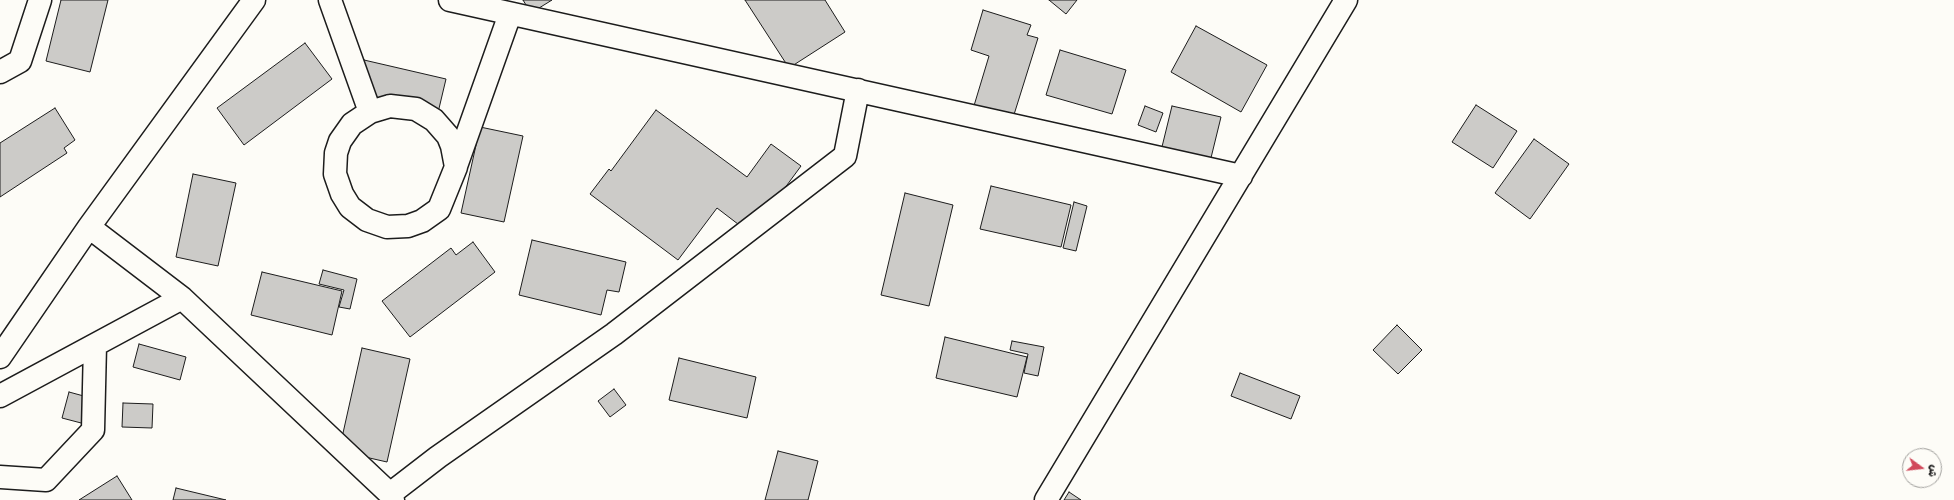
<!DOCTYPE html>
<html>
<head>
<meta charset="utf-8">
<style>
  body { margin:0 }
  #map { position:relative; width:1954px; height:500px; overflow:hidden; background:#fdfcf7; font-family:Pangolin,"Playpen Sans Arabic",sans-serif }
  canvas { display:block }
  .north { position:absolute; left:1902px; top:448px; width:40px; height:40px; box-sizing:border-box; background:#fdfcf7; border:1px solid #a3a29f; border-radius:50%; rotate:105deg; font-size:11px; font-weight:700; line-height:16px; text-align:center; color:#1c1c1c }
  .north::after { content:''; display:block; margin:auto; width:14px; height:18px; background:#d1495b; clip-path:polygon(50% 0,100% 100%,50% 72%,0 100%) }
</style>
</head>
<body>
<div id="map">
<canvas width="1954" height="500"></canvas>
<div class="north">ش</div>
</div>
<script>
const g = document.querySelector('canvas').getContext('2d');
g.lineJoin = 'round';
function fillPath(path, color) {
  g.fillStyle = color;
  g.fill(path, 'evenodd');
}
function toPath(rows) {
  const path = new Path2D();
  for (const r of rows) {
    path.moveTo(r[0], r[1]);
    for (let i = 2; i < r.length; i += 2) path.lineTo(r[i], r[i + 1]);
  }
  return path;
}
function stroke(path, color, width, dash) {
  g.strokeStyle = color;
  g.lineWidth = width;
  g.lineCap = dash ? 'butt' : 'round';
  g.setLineDash(dash || []);
  g.stroke(path);
}
const building = toPath([
  [61,0,108,0,90,72,46,61,61,0],
  [523,0,552,0,531,13,523,0],
  [745,0,825,0,845,32,789,68,745,0],
  [1049,0,1077,0,1066,14,1049,0],
  [983,10,1031,25,1027,35,1038,38,1012,121,973,109,989,56,971,50,983,10],
  [1196,26,1267,65,1241,112,1171,72,1196,26],
  [305,43,332,79,244,145,217,108,305,43],
  [1060,50,1126,70,1112,114,1046,95,1060,50],
  [364,60,446,79,436,121,354,101,364,60],
  [1476,105,1517,131,1493,168,1452,142,1476,105],
  [1145,106,1163,113,1156,132,1138,125,1145,106],
  [1172,106,1221,117,1209,166,1160,155,1172,106],
  [55,108,75,140,64,148,67,153,0,197,0,143,55,108],
  [656,110,747,177,771,144,801,166,751,234,717,208,678,260,590,194,609,169,611,171,656,110],
  [480,127,523,136,504,222,461,213,480,127],
  [1534,139,1569,164,1530,219,1495,193,1534,139],
  [193,174,236,183,218,266,176,257,193,174],
  [991,186,1071,205,1061,247,980,229,991,186],
  [905,193,953,205,929,306,881,295,905,193],
  [1074,202,1087,206,1076,251,1063,248,1074,202],
  [532,240,626,262,619,292,607,290,601,315,519,295,532,240],
  [473,242,495,272,410,337,382,301,451,248,456,255,473,242],
  [323,270,357,279,350,309,339,307,344,290,319,284,323,270],
  [262,272,342,291,332,335,251,315,262,272],
  [1397,325,1422,350,1398,374,1373,350,1397,325],
  [945,337,1027,357,1017,397,936,378,945,337],
  [1012,341,1044,347,1038,376,1024,373,1028,354,1010,350,1012,341],
  [139,344,186,357,180,380,133,367,139,344],
  [362,348,410,359,387,462,339,451,362,348],
  [679,358,756,377,747,418,669,400,679,358],
  [1240,373,1300,396,1291,419,1231,396,1240,373],
  [614,389,626,405,610,417,598,401,614,389],
  [69,392,91,398,85,424,62,418,69,392],
  [123,403,153,404,152,428,122,427,123,403],
  [778,451,818,461,808,500,765,500,778,451],
  [117,476,132,500,79,500,117,476],
  [176,488,226,500,173,500,176,488],
  [1069,492,1081,500,1064,500,1069,492]
]);
fillPath(building, '#cccbc8');
stroke(building, '#1c1c1c', 1);
const minor = toPath([
  [330,0,370,112],
  [450,0,1241,176],
  [0,72,20,61,40,0],
  [390,106,416,109,434,120,448,136,452,146,456,167,439,209,422,221,408,226,387,227,367,220,350,207,342,194,335,174,336,153,340,141,352,124,370,112,390,106],
  [456,166,510,14],
  [89,227,182,298,390,494,393,500],
  [0,357,89,227,254,0],
  [0,396,182,298],
  [0,477,46,480,93,430,95,345],
  [390,494,438,457,614,334,845,156,858,90],
  [1046,500,1346,0]
]);
stroke(minor, '#1c1c1c', 25);
stroke(minor, '#fdfcf7', 22);
</script>
</body>
</html>
